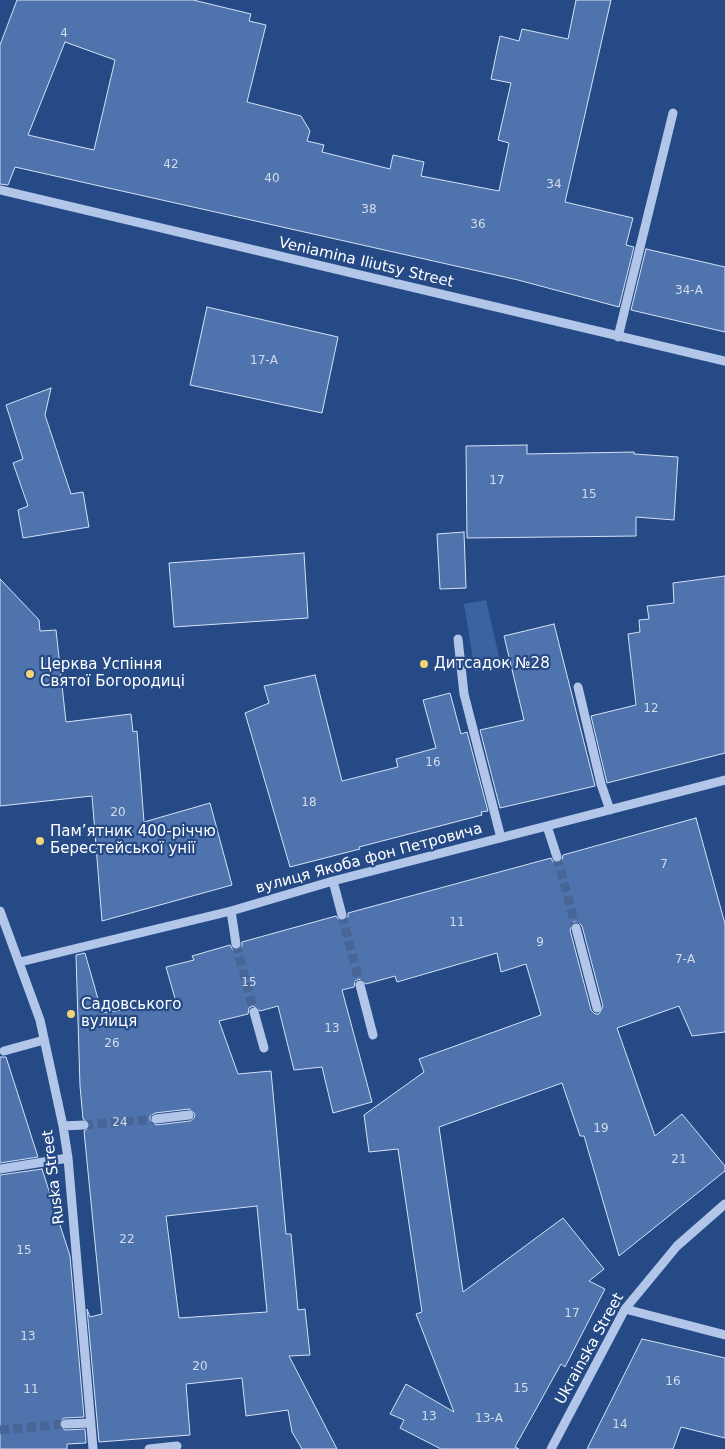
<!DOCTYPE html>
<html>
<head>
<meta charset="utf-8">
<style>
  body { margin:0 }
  canvas { display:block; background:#264a85 }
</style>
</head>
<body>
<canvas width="725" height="1449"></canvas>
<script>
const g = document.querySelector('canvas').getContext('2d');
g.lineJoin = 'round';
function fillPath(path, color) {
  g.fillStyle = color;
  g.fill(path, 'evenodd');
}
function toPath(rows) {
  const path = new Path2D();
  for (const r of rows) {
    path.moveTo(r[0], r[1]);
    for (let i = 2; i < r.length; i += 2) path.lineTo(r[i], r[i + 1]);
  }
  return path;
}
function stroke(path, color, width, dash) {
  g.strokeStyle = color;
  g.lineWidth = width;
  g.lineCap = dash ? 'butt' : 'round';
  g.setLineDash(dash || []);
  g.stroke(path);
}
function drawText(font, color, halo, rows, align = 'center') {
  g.font = font + ' "DejaVu Sans",sans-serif';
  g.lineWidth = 4.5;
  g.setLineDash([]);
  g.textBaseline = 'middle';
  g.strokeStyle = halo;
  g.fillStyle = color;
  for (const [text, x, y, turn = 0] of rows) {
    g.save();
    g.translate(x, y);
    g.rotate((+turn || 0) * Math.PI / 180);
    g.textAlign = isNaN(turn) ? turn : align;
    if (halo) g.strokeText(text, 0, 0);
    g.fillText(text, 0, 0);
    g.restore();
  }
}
fillPath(toPath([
  [486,600,502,670,475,671,464,604]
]), '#3b63a2');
const building = toPath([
  [17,0,193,0,251,14,249,21,266,25,247,102,301,116,310,131,307,141,324,145,322,152,390,169,393,155,424,162,421,176,499,191,509,143,498,140,511,83,491,79,500,36,519,41,522,29,568,39,576,0,611,0,565,202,633,218,626,245,634,247,619,307,518,280,15,167,8,185,0,184,0,45,17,0],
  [65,42,115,60,94,150,28,135,65,42],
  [646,249,725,267,725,332,631,310,646,249],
  [207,307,338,337,322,413,190,385,207,307],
  [51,388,45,415,71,494,83,492,89,527,23,538,18,510,28,506,13,463,23,459,6,405,51,388],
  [527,445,527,454,634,452,634,454,678,457,674,520,636,517,636,536,467,538,466,446,527,445],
  [464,532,466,588,440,589,437,534,464,532],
  [304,553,308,618,174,627,169,563,304,553],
  [725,576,725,753,607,783,591,716,636,705,628,634,640,632,639,620,649,619,647,606,674,603,673,583,725,576],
  [0,579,39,620,40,631,56,630,66,722,131,714,133,732,137,731,144,822,210,803,232,885,102,921,92,796,0,806,0,579],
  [554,624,595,786,500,808,480,730,524,720,504,636,554,624],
  [315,675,342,781,398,767,396,759,436,748,423,700,450,693,461,734,467,732,488,811,481,812,482,815,359,847,360,849,290,867,245,713,269,703,264,686,315,675],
  [696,818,725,924,725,1032,692,1036,679,1006,617,1028,655,1136,682,1114,725,1166,725,1171,619,1256,584,1136,580,1136,562,1083,439,1127,463,1292,563,1218,604,1269,589,1281,605,1289,565,1367,561,1364,515,1447,519,1449,441,1449,400,1428,404,1420,390,1414,406,1384,454,1412,416,1314,422,1312,398,1149,369,1152,364,1115,424,1072,419,1059,541,1015,526,964,501,972,497,953,397,982,395,976,366,984,359,979,355,981,354,987,342,990,372,1102,333,1113,322,1067,294,1070,278,1006,260,1011,253,1006,249,1008,248,1014,219,1021,238,1074,271,1071,286,1234,291,1234,298,1310,305,1309,310,1355,289,1356,337,1449,302,1449,292,1432,288,1410,246,1416,242,1378,186,1384,190,1435,99,1442,87,1309,90,1317,102,1314,84,1131,89,1128,90,1124,83,1119,80,1086,76,955,85,953,102,1013,176,1002,166,967,194,960,192,956,230,945,233,950,237,950,242,947,242,942,336,916,340,921,344,921,348,917,348,913,551,858,553,862,558,863,562,861,563,855,696,818],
  [574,922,578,922,582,926,603,1006,599,1014,595,1014,591,1010,570,930,574,922],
  [189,1109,195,1114,194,1118,190,1121,156,1125,150,1120,150,1116,155,1113,189,1109],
  [257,1206,267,1312,179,1318,166,1216,257,1206],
  [0,1057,6,1057,38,1157,0,1163,0,1057],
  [42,1169,70,1256,84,1417,64,1418,60,1421,59,1425,65,1430,85,1429,86,1443,67,1444,67,1449,0,1449,0,1175,42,1169],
  [642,1339,725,1358,725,1438,681,1427,673,1449,587,1449,642,1339]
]);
fillPath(building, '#4f73ad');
stroke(building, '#d4e2f6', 1);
stroke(toPath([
  [557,857,576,928],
  [342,915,360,985],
  [236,944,254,1012],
  [84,1125,156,1119],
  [0,1430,65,1424]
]), '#476597', 9, [9, 4.5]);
stroke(toPath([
  [0,190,725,361],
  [618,337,673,113],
  [458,639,464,694,501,838],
  [578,687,601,784,610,810],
  [547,826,557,857],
  [333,881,342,915],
  [0,911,40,1020,63,1126,68,1158,93,1449],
  [231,911,236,944],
  [576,928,597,1008],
  [20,962,231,911,333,881,725,780],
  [360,985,373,1035],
  [254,1012,264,1048],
  [4,1051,44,1040],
  [156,1119,189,1115],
  [63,1126,84,1125],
  [0,1169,68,1158],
  [625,1309,725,1335],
  [65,1424,91,1423],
  [149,1449,177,1446],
  [551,1449,625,1309,677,1246,725,1204]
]), '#b1c6e8', 9);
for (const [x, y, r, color] of [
  [424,664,5,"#f1d476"],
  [30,674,5,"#f1d476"],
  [40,841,5,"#f1d476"],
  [71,1014,5,"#f1d476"]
]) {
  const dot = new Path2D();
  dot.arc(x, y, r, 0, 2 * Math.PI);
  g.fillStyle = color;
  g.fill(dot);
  stroke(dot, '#264a85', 2);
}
drawText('12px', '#d3dcea', null, [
  ["4",64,34],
  ["42",171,165],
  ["40",272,179],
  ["34",554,185],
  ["38",369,210],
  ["36",478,225],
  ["34-А",689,291],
  ["17-А",264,361],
  ["17",497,481],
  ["15",589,495],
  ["12",651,709],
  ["16",433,763],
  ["18",309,803],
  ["20",118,813],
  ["7",664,865],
  ["11",457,923],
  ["9",540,943],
  ["7-А",685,960],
  ["15",249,983],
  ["13",332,1029],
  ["26",112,1044],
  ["24",120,1123],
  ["19",601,1129],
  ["21",679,1160],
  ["22",127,1240],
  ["15",24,1251],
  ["17",572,1314],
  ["13",28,1337],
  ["20",200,1367],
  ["16",673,1382],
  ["15",521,1389],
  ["11",31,1390],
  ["13",429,1417],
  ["13-А",489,1419],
  ["14",620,1425]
]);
drawText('15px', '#fff', '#264a85', [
  ["Veniamina Iliutsy Street",366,263,13],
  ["вулиця Якоба фон Петровича",369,859,-15],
  ["Ruska Street",54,1177,-97],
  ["Ukrainska Street",590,1349,-61]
]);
drawText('15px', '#fff', '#264a85', [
  ["Дитсадок №28",434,664],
  ["Церква Успіння",40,665],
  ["Святої Богородиці",40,682],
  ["Пам’ятник 400-річчю",50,832],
  ["Берестейської унії",50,849],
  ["Садовського",81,1005],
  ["вулиця",81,1022]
], 'left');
</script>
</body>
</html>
